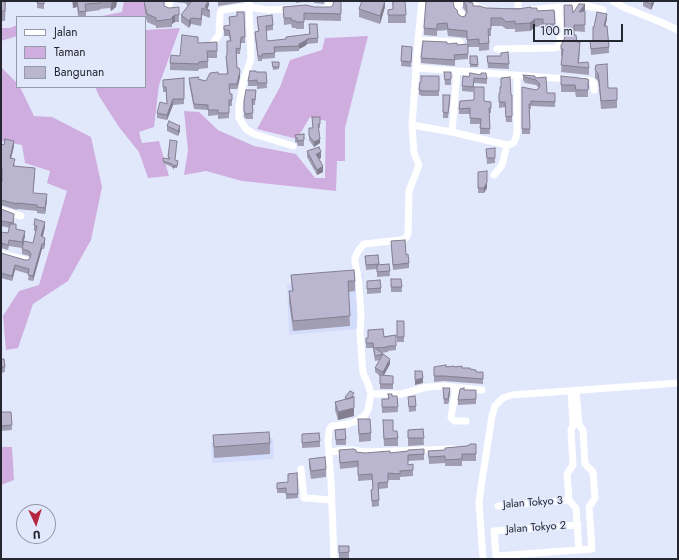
<!DOCTYPE html>
<html>
<head>
<meta charset="utf-8">
<style>
  body { margin:0 }
  #map { position:relative; width:679px; height:560px; overflow:hidden; background:#e2e8fc; font-family:Jost,sans-serif }
  canvas { display:block }
  .frame { position:absolute; inset:0; border:2px solid #252730; pointer-events:none }
  .legend { position:absolute; left:16px; top:16px; width:130px; height:72px; box-sizing:border-box; background:#e2e8fc; border:1px solid #969baa; margin:0; padding:5px 7px; list-style:none; font-size:12px; color:#252730 }
  .legend li { display:flex; align-items:center; gap:8px; height:20px }
  .legend b { width:20px; border:1px solid #969baa }
  .north { position:absolute; left:16px; top:504px; width:40px; height:40px; box-sizing:border-box; background:#e2e8fc; border:1px solid #969baa; border-radius:50%; rotate:176deg; font-size:11px; font-weight:700; line-height:16px; text-align:center; color:#252730 }
  .north::after { content:''; display:block; margin:auto; width:14px; height:18px; background:#b7253e; clip-path:polygon(50% 0,100% 100%,50% 72%,0 100%) }
  .scale { position:absolute; left:533px; top:24px; width:90px; height:18px; box-sizing:border-box; border:2px solid #252730; border-top:0; padding-left:5px; font-size:12px; line-height:14px; white-space:nowrap; color:#252730; -webkit-text-stroke:3px #e2e8fc; paint-order:stroke }
</style>
</head>
<body>
<div id="map">
<canvas width="679" height="560"></canvas>
<div class="frame"></div>
<ul class="legend">
<li><b style="height:5px;background:#fff"></b>Jalan</li>
<li><b style="height:11px;background:#cfaddf"></b>Taman</li>
<li><b style="height:11px;background:#bbb6cf"></b>Bangunan</li>
</ul>
<div class="north">U</div>
<div class="scale">100 m</div>
</div>
<script>
const g = document.querySelector('canvas').getContext('2d');
g.lineJoin = 'round';
function fillPath(path, color) {
  g.fillStyle = color;
  g.fill(path, 'evenodd');
}
function toPath(rows) {
  const path = new Path2D();
  for (const r of rows) {
    path.moveTo(r[0], r[1]);
    for (let i = 2; i < r.length; i += 2) path.lineTo(r[i], r[i + 1]);
  }
  return path;
}
function stroke(path, color, width, dash) {
  g.strokeStyle = color;
  g.lineWidth = width;
  g.lineCap = dash ? 'butt' : 'round';
  g.setLineDash(dash || []);
  g.stroke(path);
}
function drawText(font, color, halo, rows, align = 'center') {
  g.font = font + ' Jost,sans-serif';
  g.lineWidth = 3;
  g.setLineDash([]);
  g.textBaseline = 'middle';
  g.strokeStyle = halo;
  g.fillStyle = color;
  for (const [text, x, y, turn = 0] of rows) {
    g.save();
    g.translate(x, y);
    g.rotate((+turn || 0) * Math.PI / 180);
    g.textAlign = isNaN(turn) ? turn : align;
    if (halo) g.strokeText(text, 0, 0);
    g.fillText(text, 0, 0);
    g.restore();
  }
}
fillPath(toPath([
  [363,274,364,292,359,329,289,335,287,285],
  [273,438,274,459,212,463,211,442]
]), '#d4dcfc');
fillPath(toPath([
  [124,1,145,1,145,17,97,17,122,12],
  [17,25,17,36,1,41,1,28,10,28],
  [180,28,159,85,154,127,139,132,142,143,159,141,169,176,148,178,139,152,119,127,99,96,95,87,145,87,145,30],
  [368,36,345,128,345,161,337,161,336,191,242,181,206,171,184,175,188,150,184,111,199,112,218,130,254,146,296,154,315,178,325,178,326,121,310,117,297,139,257,129,280,87,290,60,322,50,325,38],
  [1,54,2,68,17,83,17,87,20,87,34,116,52,117,91,137,102,187,91,240,68,281,33,304,18,348,6,350,3,316,19,291,39,285,67,191,47,183,50,171,25,163,22,145,1,141],
  [1,447,12,447,14,480,1,485]
]), '#cfaddf');
stroke(toPath([
  [422,1,418,40,412,125,452,132,507,145,511,144,514,142,516,137,517,131,517,76],
  [439,1,470,4,484,9],
  [518,1,518,11],
  [613,1,623,7,663,23,678,30],
  [457,3,458,12,462,14,462,19],
  [564,7,584,5,603,10],
  [291,9,268,10,255,8,249,6,251,59,244,79,239,106,239,118,246,129,254,134,293,146],
  [323,9,329,9,329,1],
  [169,10,169,1],
  [418,40,460,42],
  [213,43,219,35,220,14,221,11,223,10,249,6,249,1],
  [497,49,554,48,558,47,560,43,560,40,559,7,529,10],
  [417,68,568,79],
  [581,80,592,81,594,83,594,90],
  [452,132,457,71],
  [494,175,502,165,507,145],
  [1,210,21,216],
  [1,253,26,260],
  [456,388,451,417,452,419,455,421,466,421],
  [576,390,579,425,583,430,585,464,593,472,595,498,589,507,592,549,496,556,494,531,578,525],
  [571,391,573,425,571,430,573,465,567,474,569,500,576,508,579,550],
  [371,394,401,394,427,387,444,386,482,390],
  [329,452,345,450,353,450,364,452,454,449],
  [301,469,304,498,305,498,332,500],
  [498,506,569,500],
  [334,559,331,481,328,441,329,431,330,428,332,426,348,424,357,421,365,415,368,410,371,394,368,384,363,373,360,333,361,316,359,282,355,262,355,258,358,251,364,244,401,240,406,238,408,234,409,191,419,165,414,153,412,125],
  [483,559,479,503,481,487,492,416,495,406,503,398,512,395,678,383]
]), '#fff', 7);
fillPath(toPath([
  [1,1,6,1,5,21,1,21],
  [37,1,44,1,44,9,37,8],
  [72,1,117,1,116,7,111,11,110,8,100,9,100,10,86,12,86,17,78,17,77,7,73,8],
  [144,1,164,1,164,6,179,15,179,22,175,22,172,24,172,27,156,28,156,26,147,22,145,13],
  [174,1,209,1,209,5,207,8,210,11,210,18,202,15,201,26,191,24,189,28,181,22,181,15,188,6,185,3,174,2],
  [218,1,244,1,244,2,218,6],
  [296,1,302,1,302,2,296,3],
  [314,1,324,1,324,4,314,3],
  [385,1,385,7,380,24,359,17,359,9],
  [392,1,405,1,406,23,388,23,388,10,393,9],
  [463,1,473,6,486,8,531,8,537,11,554,10,555,31,543,31,543,26,535,27,530,31,515,32,515,29,506,29,502,26,491,26,491,36,489,36,489,50,479,51,479,47,468,47,468,59,455,60,455,66,421,63,421,58,447,44,457,45,467,44,467,38,448,36,447,30,437,31,437,36,424,35,424,28,454,7,458,14,462,17,465,16,466,12,463,8],
  [643,1,654,1,654,3,651,10,643,6],
  [283,7,314,7,341,14,341,21,304,20,304,29,296,29,296,28,292,28,291,24,284,25],
  [585,10,584,11,585,32,574,31,574,35,580,48,579,63,589,68,589,75,561,72,562,56,561,56,561,45,563,42,573,13],
  [244,12,245,43,241,43,240,54,236,54,237,68,240,77,237,89,229,89,230,94,232,100,232,106,229,106,229,118,218,119,218,115,208,116,208,110,194,109,189,83,189,78,206,81,218,74,227,74,226,56,227,55,230,41,229,36,224,36,224,30,230,25,229,17,237,16],
  [257,17,273,25,273,30,266,31,267,41,286,40,309,34,309,24,318,38,318,43,307,44,305,46,299,49,299,51,275,52,275,58,262,59,262,61,258,61,255,37,255,32,258,31],
  [607,19,605,26,609,47,609,53,591,55,590,41,593,41,594,27],
  [198,43,217,51,217,58,208,58,208,68,199,69,198,71,170,70,170,63],
  [402,46,412,52,411,67,401,66],
  [508,52,509,69,488,68,487,56,501,56],
  [470,56,477,56,478,67,470,67],
  [272,62,279,62,279,69,273,70],
  [595,70,617,100,617,108,601,109,599,88,598,81,595,78],
  [256,72,266,72,267,88,257,89,257,86,248,86,248,81],
  [444,72,451,77,451,85,445,85],
  [481,75,487,79,487,84,474,83,473,92,462,91,462,86,469,77],
  [523,75,535,78,547,93,555,93,555,107,531,106,531,109,530,109,530,134,522,134,522,87,536,90,539,88,536,85,525,83,523,80],
  [439,76,439,96,421,96,421,95,419,95,419,90],
  [561,76,589,82,589,89,588,89,588,97,576,97,575,92,561,92],
  [184,78,184,104,173,105,167,120,157,118,157,113,167,104,166,92,163,92,163,80],
  [256,90,255,105,252,105,253,119,246,119,244,117,244,101],
  [499,93,512,95,512,122,506,122,505,107,499,108],
  [443,95,450,100,448,118,443,118],
  [484,101,491,102,491,113,489,113,490,134,480,134,480,124,470,124,470,114,459,114,459,109],
  [312,117,320,117,320,128,318,128,320,143,314,147,309,140,309,128,313,128],
  [167,126,180,131,178,136,167,131],
  [304,134,304,146,298,146,297,143,295,142,295,135],
  [170,140,175,160,178,164,177,168,174,168,174,170,172,167,163,163,163,161,168,159],
  [1,144,14,146,11,158,15,165,14,166,35,174,33,193,47,200,45,214,37,213,37,211,17,209,17,210,1,205,1,182,2,182,2,173,1,173],
  [486,149,495,158,495,163,487,164],
  [307,151,321,158,319,159,323,172,317,175,307,157],
  [478,172,487,188,484,193,478,193],
  [1,209,14,219,14,224,16,229,25,236,22,248,9,246,8,250,1,248,1,232,8,233,10,228,1,226],
  [34,225,45,227,43,237,45,243,44,249,42,249,33,281,28,280,29,274,15,270,12,281,1,278,1,253,25,260,28,260,30,258,29,256,22,254,22,249,33,243,36,231,34,231],
  [391,241,406,255,409,263,409,268,393,270],
  [378,255,379,265,389,264,390,276,377,277,377,269,366,270,365,256],
  [291,275,355,281,355,291,348,292,350,326,293,331,289,302,289,291,292,291],
  [391,279,401,279,402,292,391,292],
  [367,281,381,288,381,293,367,294],
  [397,321,404,337,404,342,397,342],
  [396,335,396,350,388,351,388,352,381,353,390,364,383,376,393,376,393,389,380,389,380,376,375,372,375,368,380,360,375,361,373,348,366,348,366,338],
  [1,359,4,359,5,372,1,373],
  [434,367,454,367,470,369,476,372,483,372,483,384,444,381,434,382],
  [443,388,450,393,448,404,444,404],
  [476,390,476,404,458,405,458,400],
  [388,394,392,396,397,396,398,412,382,413,382,399,388,399],
  [354,396,353,398,354,416,338,420,335,410,335,402,345,399,345,397],
  [408,397,416,406,416,411,409,412],
  [1,412,11,412,12,430,1,431],
  [358,419,371,433,371,441,359,442],
  [383,428,393,431,398,438,398,446,384,446],
  [423,429,424,445,408,446,408,430],
  [335,430,346,439,346,445,336,445],
  [302,434,320,441,320,447,302,448],
  [213,435,270,443,270,454,214,458],
  [476,444,476,461,462,461,462,466,445,466,445,463,429,464,428,451,445,450,467,446],
  [339,450,365,453,390,453,424,454,424,460,408,461,408,465,413,470,413,476,400,477,400,480,388,480,388,488,379,489,379,506,372,507,371,490,373,489,372,480,358,481,358,467,340,469],
  [309,459,326,469,326,477,311,479,309,467],
  [288,474,298,494,298,498,286,499,286,493,277,493,277,483,288,482],
  [339,546,349,552,349,558,339,558]
]), '#a19db2');
fillPath(toPath([
  [73,1,77,1,77,7,73,8],
  [114,1,117,1,116,7,111,11,111,4],
  [208,1,209,1,209,5,207,10,205,7],
  [385,1,385,7,380,24,380,16],
  [653,1,654,1,654,3,651,10,651,4],
  [585,4,585,10,579,18,579,12],
  [202,8,202,15,201,26,201,19],
  [607,14,607,19,604,31,604,26],
  [175,15,175,22,172,24,172,17],
  [191,18,191,24,189,28,189,21],
  [535,19,535,27,530,31,530,23],
  [307,39,307,44,305,46,299,49,299,44],
  [240,71,240,77,237,89,237,84],
  [173,99,173,105,167,120,167,115],
  [180,126,180,131,178,136,178,131],
  [320,139,320,143,314,147,314,142],
  [14,141,14,146,10,163,10,158],
  [321,152,321,158,316,160,316,154],
  [323,166,323,172,317,175,317,170],
  [487,182,487,188,484,193,484,188],
  [47,194,47,200,45,214,45,208],
  [45,222,45,227,41,242,41,236],
  [25,231,25,236,22,248,22,242],
  [45,238,45,243,44,249,44,244],
  [42,244,42,249,33,281,33,276],
  [15,265,15,270,12,281,12,276],
  [390,359,390,364,383,377,383,372],
  [423,378,423,383,415,385,415,380],
  [450,388,450,393,448,404,448,399],
  [354,397,354,416,338,420,338,412]
]), '#837f91');
const building = toPath([
  [1,1,5,1,5,11,1,11,1,1],
  [37,1,44,1,44,4,37,3,37,1],
  [77,1,103,1,100,1,100,3,85,4,86,11,79,12,77,1],
  [144,1,164,1,164,6,169,8,179,7,179,15,175,15,172,17,172,19,156,21,156,18,147,14,145,6,144,1],
  [190,1,208,1,205,7,210,11,202,8,201,19,191,18,189,21,181,15,191,2,190,1],
  [334,1,341,1,341,14,304,13,304,22,296,22,296,21,292,21,291,18,284,18,283,7,306,5,314,7,331,7,333,5,334,1],
  [362,1,385,1,380,16,359,9,362,1],
  [393,1,405,1,406,15,388,15,388,10,393,9,393,1],
  [426,1,453,1,454,7,457,10,458,14,462,17,465,16,467,12,466,4,463,1,473,3,473,6,480,6,486,8,518,9,531,7,531,8,537,8,537,11,554,10,555,24,543,24,543,19,535,19,530,23,515,24,515,21,506,22,502,18,491,18,491,29,488,29,489,43,479,44,479,39,467,40,467,31,448,29,447,23,437,24,437,29,424,28,426,1],
  [643,1,653,1,651,4,643,1],
  [579,4,585,4,579,12,585,11,585,25,574,25,574,35,576,35,577,42,580,42,578,63,588,62,589,68,561,65,563,49,561,49,561,45,563,42,565,37,564,5,572,5,573,13,579,4],
  [237,12,244,12,245,37,241,37,240,49,236,48,237,68,239,68,240,71,237,84,229,84,230,94,232,94,232,100,229,100,229,113,218,113,218,110,208,110,208,105,194,104,189,78,199,77,198,79,206,81,210,73,218,72,218,74,228,74,226,56,227,55,227,41,231,41,229,30,224,30,224,26,230,25,229,17,237,16,237,12],
  [597,12,607,14,604,26,607,26,609,47,591,49,590,41,593,41,593,27,594,27,597,12],
  [272,15,273,25,266,26,267,41,286,39,286,37,310,34,309,24,317,24,318,38,307,39,305,41,299,44,299,46,274,47,275,53,262,54,262,56,258,56,255,32,259,31,257,17,272,15],
  [182,35,198,37,198,43,217,42,217,51,207,51,208,61,199,62,198,64,170,63,171,55,180,56,182,35],
  [423,41,447,42,447,44,457,43,457,45,468,44,468,54,454,55,455,60,421,58,423,41],
  [402,46,412,47,411,62,401,61,402,46],
  [508,52,509,64,488,63,487,56,501,56,501,53,508,52],
  [470,56,477,56,478,65,470,64,470,56],
  [272,62,279,62,279,67,273,67,272,62],
  [607,64,608,88,617,88,617,100,601,101,599,80,598,73,595,70,596,65,607,64],
  [250,71,256,71,256,72,266,72,267,83,257,83,257,80,248,81,250,71],
  [444,72,451,72,451,79,445,80,444,72],
  [470,73,481,75,481,73,486,73,487,79,474,78,473,87,462,86,463,76,469,77,470,73],
  [523,75,535,76,535,78,546,77,547,93,555,93,555,102,531,101,531,104,529,104,530,129,522,129,522,87,536,90,539,88,540,84,536,80,525,77,523,75],
  [421,76,439,76,439,91,421,91,421,90,419,90,420,82,421,82,421,76],
  [561,76,588,79,589,82,588,82,588,90,576,90,575,85,561,85,561,76],
  [510,77,511,95,512,95,512,116,506,117,505,102,499,102,499,93,500,93,500,87,501,87,501,78,510,77],
  [184,78,184,99,173,99,167,115,157,113,160,102,167,104,166,87,163,87,163,80,184,78],
  [474,87,484,87,484,101,491,102,491,108,489,108,490,129,480,128,481,119,470,118,470,108,459,109,460,101,474,100,474,87],
  [246,90,256,90,255,100,252,99,253,113,246,114,244,111,244,101,246,90],
  [443,95,450,95,448,113,443,112,443,95],
  [312,117,320,117,320,124,318,124,320,139,314,142,309,136,309,128,313,128,312,117],
  [169,121,180,126,178,131,167,126,169,121],
  [304,134,304,140,298,141,297,138,295,136,295,135,304,134],
  [5,139,14,141,10,158,15,159,13,166,35,168,33,193,47,194,45,208,37,207,37,205,17,203,17,204,1,200,1,182,2,182,2,168,1,167,1,144,4,145,5,139],
  [170,140,177,141,175,160,178,161,177,166,174,165,174,168,172,164,163,161,163,158,170,159,169,157,168,157,170,140],
  [319,147,321,152,316,154,323,166,317,170,307,151,319,147],
  [495,148,495,158,487,158,486,149,495,148],
  [487,171,487,182,484,188,478,188,478,172,487,171],
  [1,209,14,214,13,223,1,221,1,212,2,212,1,212,1,209],
  [35,219,45,222,41,236,45,238,44,244,42,244,33,276,28,275,29,269,15,265,12,276,1,273,1,253,25,260,28,260,30,258,31,254,29,251,22,249,24,241,33,243,37,226,34,225,35,219],
  [10,224,16,224,16,229,25,231,22,242,9,240,8,245,1,243,1,232,8,233,10,224],
  [405,240,406,255,408,254,409,263,393,265,391,241,405,240],
  [378,255,379,264,366,265,365,256,378,255],
  [389,264,390,271,377,272,377,265,389,264],
  [354,270,355,281,348,281,350,316,293,321,289,291,293,291,291,275,354,270],
  [391,279,401,279,402,287,391,287,391,279],
  [380,280,381,288,367,289,367,281,380,280],
  [397,321,404,321,404,337,397,337,397,321],
  [383,329,384,337,396,335,396,346,388,346,388,347,375,348,390,359,383,372,375,368,383,354,375,356,373,343,366,343,366,338,368,338,368,330,383,329],
  [1,359,4,359,5,367,1,367,1,359],
  [446,365,446,367,454,366,454,367,462,366,462,368,470,368,470,369,476,370,476,372,483,372,483,379,444,376,434,376,434,367,446,365],
  [415,371,422,371,423,378,415,380,415,371],
  [380,375,393,376,393,384,380,384,380,375],
  [443,388,450,388,448,399,444,399,443,388],
  [464,388,464,390,476,390,476,399,458,400,460,389,464,388],
  [350,391,354,393,351,398,348,399,345,397,350,391],
  [388,394,392,394,392,396,397,396,398,407,382,407,382,399,389,399,388,394],
  [415,396,416,406,409,407,408,397,415,396],
  [354,397,354,408,338,412,335,402,354,397],
  [1,412,11,412,12,425,1,426,1,412],
  [358,419,370,419,371,433,359,434,358,419],
  [383,420,393,420,393,431,397,431,398,438,384,439,383,420],
  [345,429,346,439,336,440,335,430,345,429],
  [423,429,424,438,408,438,408,430,423,429],
  [269,432,270,443,214,447,213,435,269,432],
  [319,433,320,441,302,443,302,434,319,433],
  [471,444,476,444,476,454,462,454,462,459,445,460,445,456,429,457,428,451,445,450,445,448,467,446,471,444],
  [353,449,356,450,356,452,365,453,390,451,390,453,408,451,408,450,424,449,424,454,408,455,408,465,413,464,413,470,400,471,400,474,388,473,388,482,378,483,379,500,372,501,371,490,373,489,372,474,358,475,358,461,340,463,339,450,353,449],
  [325,457,326,469,311,471,309,459,325,457],
  [297,473,298,494,286,494,286,488,277,489,277,483,288,482,288,474,297,473],
  [339,546,349,546,349,552,339,553,339,546]
]);
fillPath(building, '#bbb6cf');
stroke(building, '#837f91', 1);
drawText('11px', '#252730', '#e2e8fc', [
  ["Jalan Tokyo 3",533,503,-4],
  ["Jalan Tokyo 2",536,528,-4]
]);
</script>
</body>
</html>
